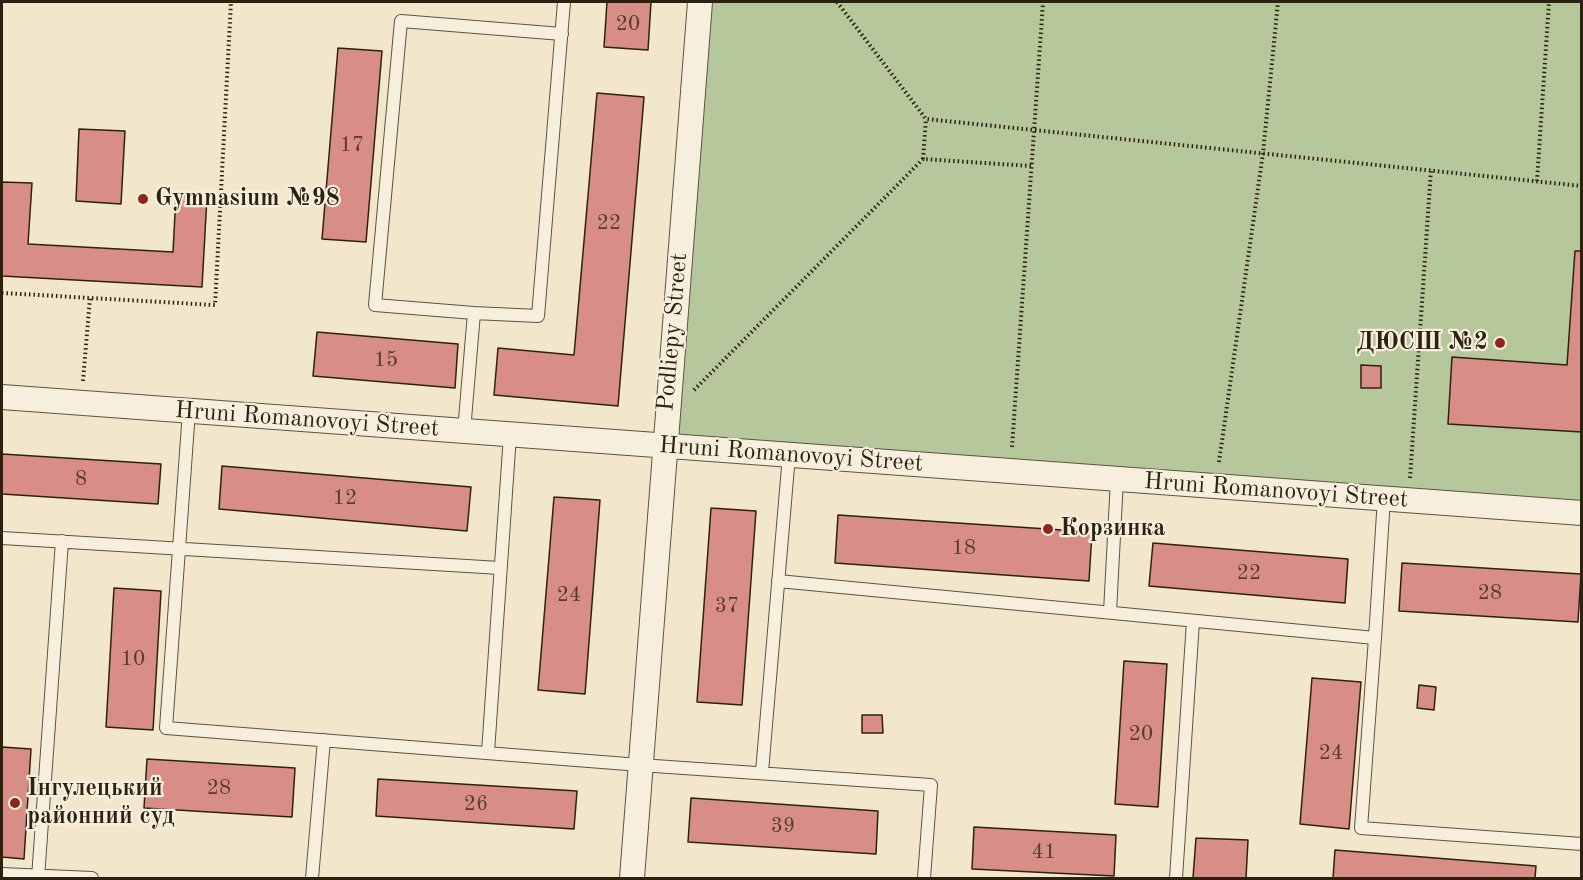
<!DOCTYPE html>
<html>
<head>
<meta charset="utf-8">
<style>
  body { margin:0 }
  #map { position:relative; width:1583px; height:880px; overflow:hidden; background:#f2e7ca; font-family:"Old Standard TT",serif }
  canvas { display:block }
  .frame { position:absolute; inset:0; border:3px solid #2d2112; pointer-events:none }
</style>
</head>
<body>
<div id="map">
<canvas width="1583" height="880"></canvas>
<div class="frame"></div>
</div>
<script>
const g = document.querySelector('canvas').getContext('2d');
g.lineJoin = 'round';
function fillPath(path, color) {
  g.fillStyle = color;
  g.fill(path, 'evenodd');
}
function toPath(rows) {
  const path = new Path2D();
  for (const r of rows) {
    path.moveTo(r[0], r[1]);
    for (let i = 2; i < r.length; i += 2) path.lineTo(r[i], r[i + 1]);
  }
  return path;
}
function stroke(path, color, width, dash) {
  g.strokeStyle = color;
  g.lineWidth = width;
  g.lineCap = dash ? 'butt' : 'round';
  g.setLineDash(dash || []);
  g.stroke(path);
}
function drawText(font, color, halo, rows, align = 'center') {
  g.font = font + ' "Old Standard TT",serif';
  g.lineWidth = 4.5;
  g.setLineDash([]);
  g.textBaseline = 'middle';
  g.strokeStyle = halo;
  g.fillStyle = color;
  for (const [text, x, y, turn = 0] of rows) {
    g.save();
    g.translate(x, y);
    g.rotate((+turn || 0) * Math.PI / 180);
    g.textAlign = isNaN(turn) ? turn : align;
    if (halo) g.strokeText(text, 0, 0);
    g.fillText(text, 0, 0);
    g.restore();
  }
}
fillPath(toPath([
  [700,2,1581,2,1581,513,664,446]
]), '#b5c79b');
const building = toPath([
  [607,2,651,2,648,50,604,47,607,2],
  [338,48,382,51,366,242,322,239,338,48],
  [597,93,644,97,618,406,494,395,498,348,574,355,597,93],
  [79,129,125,131,121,204,76,201,79,129],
  [2,182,32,183,28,244,173,252,176,195,207,197,202,287,2,276,2,182],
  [1575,251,1582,251,1582,432,1448,424,1452,357,1567,365,1575,251],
  [317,332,458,344,455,388,313,376,317,332],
  [1361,365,1381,366,1381,388,1361,388,1361,365],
  [2,454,161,464,158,504,2,494,2,454],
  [222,466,471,487,467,531,219,509,222,466],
  [554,497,600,500,585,694,538,690,554,497],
  [711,508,756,511,742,705,697,702,711,508],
  [838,515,1092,532,1089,581,835,563,838,515],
  [1153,543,1348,559,1345,603,1149,586,1153,543],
  [1402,563,1581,574,1578,622,1399,611,1402,563],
  [114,588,161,591,153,730,106,727,114,588],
  [1124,661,1167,664,1158,807,1115,804,1124,661],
  [1312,678,1361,682,1349,829,1300,824,1312,678],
  [1419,685,1436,687,1434,710,1417,708,1419,685],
  [862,715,882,715,883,733,862,733,862,715],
  [2,747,31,749,24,859,2,857,2,747],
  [147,759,295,768,292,817,144,808,147,759],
  [378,779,577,791,574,829,376,816,378,779],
  [691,798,878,811,876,854,688,842,691,798],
  [974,827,1116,835,1114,876,972,869,974,827],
  [1196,838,1248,840,1246,878,1193,878,1196,838],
  [1335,850,1536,866,1535,878,1333,878,1335,850]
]);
fillPath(building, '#d88e86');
stroke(building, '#2d2112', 1.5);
const lane = toPath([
  [474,313,375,305,401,21,562,34],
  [189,411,166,728,640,765,931,785,924,878],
  [464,431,474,313,538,316,564,2],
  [2,538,500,568],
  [778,581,1375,638,1384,498],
  [1110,612,1117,479],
  [1375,638,1361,828,1582,844],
  [488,752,510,435],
  [762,772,789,455],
  [2,874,92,878],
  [38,878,62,541],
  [312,878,324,740],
  [1176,878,1193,621]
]);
const street = toPath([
  [2,397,1582,513],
  [632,878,700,2]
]);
stroke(lane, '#5e5240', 14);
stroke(street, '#5e5240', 26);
stroke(toPath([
  [837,2,926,119,1582,186],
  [923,159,926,119],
  [1537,181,1549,2],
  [2,293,215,305,231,2],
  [83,381,90,298],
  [694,390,923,159,1031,166],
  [1012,447,1043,2],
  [1219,462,1263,153,1278,2],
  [1410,478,1431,170]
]), '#2d2112', 4, [1.5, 3]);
stroke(lane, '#f7efdd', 12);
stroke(street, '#f7efdd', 24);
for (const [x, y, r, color] of [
  [143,199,6,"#8f2418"],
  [1500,343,6,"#8f2418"],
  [1048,529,6,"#8f2418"],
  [15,803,6,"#8f2418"]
]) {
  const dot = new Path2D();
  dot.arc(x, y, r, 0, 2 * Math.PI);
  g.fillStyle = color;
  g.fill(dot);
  stroke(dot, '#f7efdd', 2);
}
drawText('21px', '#583c2f', null, [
  ["20",628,24],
  ["17",352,145],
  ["22",609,223],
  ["15",386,360],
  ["8",81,479],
  ["12",345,498],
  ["18",964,548],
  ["22",1249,573],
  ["28",1490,593],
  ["24",569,595],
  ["37",727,606],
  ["10",133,659],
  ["20",1141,734],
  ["24",1331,753],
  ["28",219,788],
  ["26",476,804],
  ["39",783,826],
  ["41",1044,852]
]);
drawText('bold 24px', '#2d2112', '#f7efdd', [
  ["Gymnasium №98",155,199],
  ["ДЮСШ №2",1488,343,"right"],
  ["Корзинка",1060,529],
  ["Інгулецький",27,789],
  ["районний суд",27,817]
], 'left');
drawText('24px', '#2d2112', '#f7efdd', [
  ["Podliepy Street",673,332,-85],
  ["Hruni Romanovoyi Street",307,420,4],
  ["Hruni Romanovoyi Street",791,455,4],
  ["Hruni Romanovoyi Street",1276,491,4]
]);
</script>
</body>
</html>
